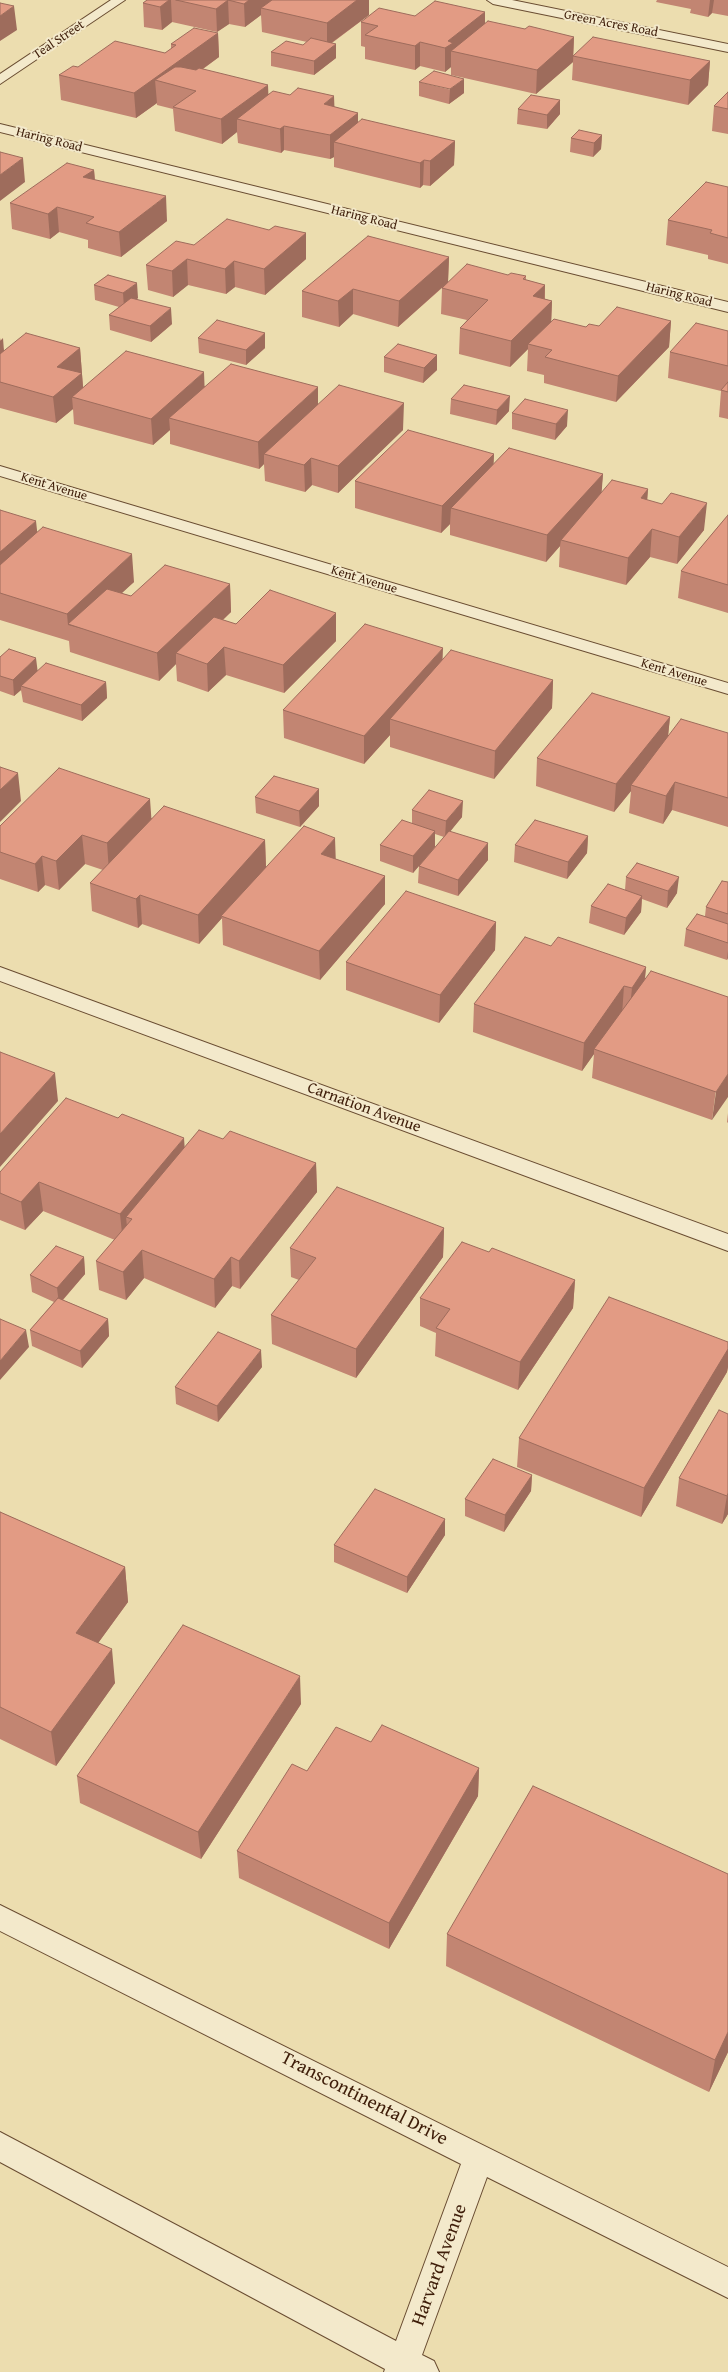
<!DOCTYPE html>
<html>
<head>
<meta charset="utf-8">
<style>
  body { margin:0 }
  canvas { display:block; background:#ecddaf }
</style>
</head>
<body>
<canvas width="728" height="2372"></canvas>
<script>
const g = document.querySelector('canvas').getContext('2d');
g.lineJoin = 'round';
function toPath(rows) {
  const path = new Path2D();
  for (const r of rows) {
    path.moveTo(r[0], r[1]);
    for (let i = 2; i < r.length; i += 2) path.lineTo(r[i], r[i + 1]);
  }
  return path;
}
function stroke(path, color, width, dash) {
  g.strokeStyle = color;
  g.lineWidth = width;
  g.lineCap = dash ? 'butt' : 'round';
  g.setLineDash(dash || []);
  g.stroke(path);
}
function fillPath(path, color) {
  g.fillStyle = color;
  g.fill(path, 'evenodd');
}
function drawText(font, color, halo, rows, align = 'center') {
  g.font = font + ' "Gentium Book Plus",serif';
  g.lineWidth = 4;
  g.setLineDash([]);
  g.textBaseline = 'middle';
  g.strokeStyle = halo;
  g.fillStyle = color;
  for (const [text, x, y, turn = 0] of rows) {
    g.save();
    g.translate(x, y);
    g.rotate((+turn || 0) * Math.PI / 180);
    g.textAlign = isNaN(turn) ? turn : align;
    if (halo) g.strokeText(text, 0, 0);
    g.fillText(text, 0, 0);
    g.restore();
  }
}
const minor = toPath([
  [111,0,125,0,0,84,0,74,111,0],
  [487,0,512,0,728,44,728,52,493,4,487,0],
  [0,124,728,302,728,312,0,132,0,124],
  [0,466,728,683,728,694,0,476,0,466],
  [0,967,728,1234,728,1251,0,981,0,967],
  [0,1905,728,2267,728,2298,487,2177,422,2355,434,2361,439,2372,384,2372,385,2369,0,2162,0,2132,396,2341,461,2164,0,1931,0,1905]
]);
stroke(minor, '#6a4d32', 2);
fillPath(minor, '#f3e9cb');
fillPath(toPath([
  [147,0,369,0,369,15,332,43,336,58,314,75,271,66,271,52,303,45,307,42,262,32,261,15,245,27,229,24,217,32,172,22,162,30,144,27,143,3],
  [657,0,728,0,728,16,712,13,708,17,690,13,691,9,656,2],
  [485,12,485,23,574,37,573,56,710,61,708,85,688,105,572,80,573,62,536,94,451,75,451,67,445,72,420,66,415,70,365,59,365,47,361,46,361,22,415,16],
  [218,33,219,57,203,69,269,94,335,107,358,113,358,122,455,141,454,165,430,186,423,185,420,188,334,167,334,157,330,159,284,150,281,153,238,143,237,132,222,144,175,131,173,109,157,105,157,103,136,118,61,100,59,75,78,67,165,53,171,49,171,44],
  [419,82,464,93,449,104,419,96],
  [728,92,728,134,712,131,714,106],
  [560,100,560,114,547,129,517,124,518,109],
  [602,135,601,149,593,157,570,152,571,138],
  [94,170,95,180,167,221,121,257,88,248,88,240,59,232,50,239,12,229,10,203],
  [728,187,728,264,708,259,708,255,666,245,668,220],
  [269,230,306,233,306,259,265,295,235,287,226,294,188,285,173,297,148,290,146,265,194,245],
  [449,257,448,282,508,275,526,276,526,280,545,285,545,299,552,301,551,322,586,327,671,321,669,347,616,402,544,383,544,375,527,371,528,349,510,367,459,354,460,328,467,320,441,314,442,288,398,327,353,314,339,327,302,317,302,291],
  [108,275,138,298,137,299,172,324,151,342,110,330,109,315,119,307,95,300,94,285],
  [728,331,728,419,719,417,721,391,668,378,670,352],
  [0,338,4,351,80,348,83,387,205,386,318,405,403,430,338,493,312,485,305,492,265,481,264,464,259,469,170,444,170,430,153,445,74,424,73,409,56,423,0,408],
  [198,338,265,348,246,365,199,353],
  [437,355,437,370,423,383,384,372,384,357],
  [451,399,509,411,496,425,450,414],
  [512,413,567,426,555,440,512,429],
  [494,454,493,464,603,474,601,492,648,489,647,500,704,530,677,564,650,557,626,585,559,567,560,546,546,562,450,535,450,524,441,533,355,508,355,481],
  [0,510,37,533,134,582,121,593,131,596,230,584,231,612,223,620,236,624,336,613,336,641,284,693,226,675,208,692,177,681,176,664,159,681,70,652,69,641,0,620],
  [728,515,728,613,678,598,681,571],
  [0,657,38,671,106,682,107,698,82,721,23,702,21,690,14,696,0,691],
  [442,660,553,680,552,708,494,779,390,747,390,735,364,764,284,738,283,710],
  [670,717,668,737,728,733,728,827,672,810,663,824,629,813,631,791,614,812,536,786,537,758],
  [255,797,319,806,300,827,256,813],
  [412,810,462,817,450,831,488,860,458,896,418,883,419,866,444,837,435,834,435,847,413,873,380,861,380,845,412,823],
  [152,818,265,840,266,868,336,859,385,876,385,904,320,980,223,945,222,918,199,944,142,924,138,928,92,911,90,883,103,870,85,864,59,890,45,885,38,892,0,879,0,826],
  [588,836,587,853,567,879,514,862,515,845],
  [626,877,677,893,667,908,642,899,641,912,624,935,589,923,591,906,625,890],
  [728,882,728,958,727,960,684,946,686,929,705,916,706,907],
  [496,922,495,950,439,1023,346,990,346,962],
  [551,946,646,967,645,979,728,997,712,1120,592,1078,594,1054,582,1071,473,1032,474,1004],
  [728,1113,728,1123,727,1122],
  [223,1139,316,1163,317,1192,240,1289,232,1286,215,1308,144,1278,126,1300,99,1290,96,1261,115,1240,43,1211,25,1230,0,1220,0,1172,185,1147],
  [444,1228,443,1257,356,1378,272,1344,271,1315,299,1280,291,1277,290,1248],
  [489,1252,575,1280,573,1308,518,1390,435,1356,436,1333,420,1326,420,1298],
  [84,1257,85,1274,63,1300,108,1319,109,1336,82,1368,32,1346,30,1330,54,1302,32,1292,30,1275],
  [728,1342,728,1367,727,1372,641,1517,517,1467,519,1438],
  [262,1367,218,1422,176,1404,175,1387],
  [728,1414,728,1514,722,1524,676,1506,679,1478],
  [532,1475,531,1491,504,1532,465,1516,465,1499],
  [0,1512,125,1567,128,1602,98,1643,115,1683,56,1766,0,1739],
  [445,1519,445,1535,407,1593,334,1562,334,1545],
  [301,1704,201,1859,80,1803,77,1776],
  [371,1742,479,1768,478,1796,389,1949,239,1878,237,1851,307,1771],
  [728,1874,728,2052,709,2092,446,1966,447,1934]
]), '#c28572');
fillPath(toPath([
  [169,0,171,0,172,22,162,30,160,7],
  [228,0,229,24,217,32,216,9],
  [249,0,275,0,261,8,261,15,245,27,244,4],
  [357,0,369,0,369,15,327,46,327,23],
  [710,0,714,0,712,13,708,17],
  [14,6,17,30,0,41,0,16],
  [485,12,485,36,451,51,451,67,445,72,445,48,448,41],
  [218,33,219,57,179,86,155,80,157,103,136,118,134,93],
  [574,37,573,62,536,94,537,70],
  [420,42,420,66,415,70,415,46],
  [336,44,336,58,314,75,314,61],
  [710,61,708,85,688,105,690,80],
  [464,79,464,93,449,104,450,89],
  [268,85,269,109,237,119,237,132,222,144,221,119],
  [334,96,335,121,324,104],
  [560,100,560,114,547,129,547,115],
  [358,113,358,137,334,142,334,157,330,159,330,135],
  [284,126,284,150,281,153,280,129],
  [602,135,601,149,593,157,594,143],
  [455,141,454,165,430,186,430,161],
  [23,158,25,182,0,201,0,175],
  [424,160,423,185,420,188,420,163],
  [94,170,96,195,83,177],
  [166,196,167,221,121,257,119,232],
  [57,207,59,232,50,239,48,214],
  [306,233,306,259,265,295,264,269],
  [449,257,448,282,398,327,399,301],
  [187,259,188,285,173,297,172,271],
  [234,261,235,287,226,294,225,269],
  [137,283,138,298,124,308,123,293],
  [545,285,544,309,552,301,551,327,528,344,528,349,510,367,511,341,533,296],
  [353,289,353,314,339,327,338,301],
  [171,308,172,324,151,342,150,326],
  [671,321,669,347,616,402,618,376],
  [265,333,265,348,246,365,246,350],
  [3,338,5,365,0,369,0,341],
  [80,348,84,400,72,397,73,409,56,423,53,397,57,367],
  [437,355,437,370,423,383,424,368],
  [204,372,205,398,169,418,170,430,153,445,151,419],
  [318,387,318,414,264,454,264,464,259,469,258,442],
  [510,396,509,411,496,425,497,410],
  [404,403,403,430,338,493,338,466],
  [568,410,567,426,555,440,556,424],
  [494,454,493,481,451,508,450,524,441,533,442,506],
  [311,458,312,485,305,492,304,465],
  [603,474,601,501,561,540,560,546,546,562,547,535],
  [648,489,646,516,641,498],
  [707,503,704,530,677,564,679,537],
  [36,521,39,548,0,581,0,552],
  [652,529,650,557,626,585,628,558],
  [132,554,134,582,83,629,68,625,67,614],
  [230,584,231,612,184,656,176,653,176,664,159,681,157,653],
  [336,613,336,641,284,693,283,665],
  [224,647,226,675,208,692,207,664],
  [443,648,442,675,390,719,390,735,364,764,364,736],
  [36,658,38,674,21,686,21,690,14,696,13,680],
  [553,680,552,708,494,779,495,751],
  [106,682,107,698,82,721,81,705],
  [670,717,667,745,631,785,631,791,614,812,616,784],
  [18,773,21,801,0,822,0,790],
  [675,782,672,810,663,824,666,796],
  [319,789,319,806,300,827,299,811],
  [150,799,152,827,109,872,107,843],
  [463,801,462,817,445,838,446,821],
  [435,831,435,847,413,873,413,856],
  [82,835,85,864,59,890,56,861],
  [588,836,587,853,567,879,568,862],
  [335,838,336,866,321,854],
  [265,840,266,868,221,916,222,918,199,944,198,915],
  [488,843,488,860,458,896,458,880],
  [42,856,45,885,38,892,35,864],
  [385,876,385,904,320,980,319,951],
  [679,877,677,893,667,908,668,891],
  [140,895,142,924,138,928,136,899],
  [642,896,641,912,624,935,626,918],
  [496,922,495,950,439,1023,440,995],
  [728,950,728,958,727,960],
  [646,967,643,996,629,1017,632,988],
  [624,986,622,1015,594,1049,594,1054,582,1071,584,1043],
  [55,1073,58,1101,0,1167,0,1134],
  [728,1074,728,1097,712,1120,716,1092],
  [184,1138,186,1166,132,1219,126,1217,128,1237,123,1243,120,1214],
  [316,1163,317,1192,240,1289,239,1261],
  [39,1182,43,1211,25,1230,21,1202],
  [444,1228,443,1257,356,1378,356,1349],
  [142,1250,144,1278,126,1300,123,1272],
  [84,1257,85,1274,59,1304,57,1288],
  [231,1257,232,1286,215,1308,214,1279],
  [575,1280,573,1308,518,1390,520,1362],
  [108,1319,109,1336,82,1368,80,1351],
  [26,1330,29,1347,0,1380,0,1361],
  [728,1349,728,1367,727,1372,641,1517,644,1488],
  [261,1350,262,1367,218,1422,217,1406],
  [532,1475,531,1491,504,1532,505,1515],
  [728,1493,728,1514,722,1524,727,1496],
  [445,1519,445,1535,407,1593,407,1577],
  [125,1567,128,1602,80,1668,76,1633],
  [112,1649,115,1683,56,1766,51,1732],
  [300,1676,301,1704,201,1859,198,1832],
  [479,1768,478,1796,389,1949,389,1923],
  [728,2032,728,2052,709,2092,715,2060]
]), '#9e6c5c');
const building = toPath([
  [147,0,169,0,160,7,143,3,147,0],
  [176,0,228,0,216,9,176,0],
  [228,0,249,0,244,4,228,0],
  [272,0,357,0,327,23,261,8,272,0],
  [435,1,485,12,448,41,453,43,445,48,420,42,415,46,365,35,378,26,361,22,379,8,415,16,435,1],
  [0,3,14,6,0,16,0,3],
  [488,21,525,29,529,26,574,37,537,70,451,51,488,21],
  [194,28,218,33,134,93,59,75,73,66,78,67,115,41,165,53,176,45,171,44,194,28],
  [593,37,710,61,690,80,573,56,593,37],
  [311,38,336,44,314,61,271,52,286,41,303,45,311,38],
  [175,67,181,67,196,70,199,68,268,85,221,119,173,107,196,91,155,80,175,67],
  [434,71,464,79,450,89,419,82,434,71],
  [298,88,334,96,324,104,358,113,330,135,284,126,280,129,237,119,273,91,290,95,298,88],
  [728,92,728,109,714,106,728,92],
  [531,95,560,100,547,115,518,109,531,95],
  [362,119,455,141,430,161,424,160,420,163,334,142,362,119],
  [579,130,602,135,594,143,571,138,579,130],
  [0,152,23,158,0,175,0,152],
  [67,163,94,170,83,177,166,196,119,232,86,223,94,217,57,207,48,214,10,203,67,163],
  [706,182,728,187,728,238,710,233,712,230,668,220,706,182],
  [227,219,269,230,275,226,306,233,264,269,234,261,225,269,187,259,172,271,146,265,176,241,194,245,227,219],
  [368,236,449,257,399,301,353,289,338,301,302,291,368,236],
  [467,264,508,275,511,273,526,276,523,279,545,285,533,296,552,301,511,341,460,328,488,300,442,288,467,264],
  [108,275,137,283,123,293,94,285,108,275],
  [131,298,171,308,150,326,109,315,131,298],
  [617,307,671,321,618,376,545,357,552,350,528,344,554,319,586,327,589,324,599,326,617,307],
  [217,320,265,333,246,350,198,338,217,320],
  [696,323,728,331,728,366,670,352,696,323],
  [26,333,80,348,57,367,82,373,53,397,0,382,0,354,26,333],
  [398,344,437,355,424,368,384,357,398,344],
  [126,351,204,372,151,419,72,397,126,351],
  [231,364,318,387,258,442,169,418,231,364],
  [728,382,728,392,721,390,728,382],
  [339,385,404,403,338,466,311,458,304,465,264,454,339,385],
  [464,385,510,396,497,410,451,399,464,385],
  [525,399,568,410,556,424,512,413,525,399],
  [408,430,494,454,442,506,355,481,408,430],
  [509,448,603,474,547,535,451,508,509,448],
  [612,480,648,489,641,498,662,504,671,493,707,503,679,537,652,529,628,558,561,540,612,480],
  [0,510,36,521,0,552,0,510],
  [728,515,728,585,681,571,728,515],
  [43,527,132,554,67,614,0,593,0,565,43,527],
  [165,565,230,584,157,653,68,624,107,589,131,596,165,565],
  [270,590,336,613,283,665,224,647,207,664,176,653,214,617,236,624,270,590],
  [365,624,443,648,364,736,283,710,365,624],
  [9,649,36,658,13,680,0,676,0,657,9,649],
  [451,650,553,680,495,751,390,719,451,650],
  [46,663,106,682,81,705,21,686,46,663],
  [592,693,670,717,616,784,537,758,592,693],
  [681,719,728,733,728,798,675,782,666,796,631,785,681,719],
  [0,767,18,773,0,790,0,767],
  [59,768,150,799,107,843,82,835,56,861,42,856,35,864,0,852,0,826,59,768],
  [274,776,319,789,299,811,255,797,274,776],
  [429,790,463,801,446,821,412,810,429,790],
  [164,806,265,840,198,915,140,895,136,899,90,883,164,806],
  [402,820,435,831,413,856,380,845,402,820],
  [535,820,588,836,568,862,515,845,535,820],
  [304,826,335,838,321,854,385,876,319,951,221,916,304,826],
  [449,831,488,843,458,880,419,866,449,831],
  [637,863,679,877,668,891,626,877,637,863],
  [722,881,728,882,728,914,706,907,722,881],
  [608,884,642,896,626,918,591,906,608,884],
  [406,891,496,922,440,995,346,962,406,891],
  [697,914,728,924,728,943,686,929,697,914],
  [525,937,551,946,558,937,646,967,632,988,624,986,584,1043,474,1004,525,937],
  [651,971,728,997,728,1074,716,1092,594,1049,651,971],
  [0,1052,55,1073,0,1134,0,1052],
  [66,1098,118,1118,122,1114,184,1138,120,1214,39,1182,21,1202,0,1193,0,1172,66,1098],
  [199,1130,223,1139,230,1131,316,1163,239,1261,231,1257,214,1279,142,1250,123,1272,96,1261,132,1219,126,1217,199,1130],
  [337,1187,444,1228,356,1349,271,1315,316,1258,290,1248,337,1187],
  [462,1242,489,1252,492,1248,575,1280,520,1362,436,1328,450,1309,420,1298,462,1242],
  [56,1246,84,1257,57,1288,30,1275,56,1246],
  [609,1297,728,1342,728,1349,644,1488,519,1438,609,1297],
  [58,1298,108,1319,80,1351,30,1330,58,1298],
  [0,1319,26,1330,0,1361,0,1319],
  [218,1332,261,1350,217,1406,175,1387,218,1332],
  [719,1410,728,1414,728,1493,727,1496,679,1478,719,1410],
  [493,1459,532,1475,505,1515,465,1499,493,1459],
  [375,1489,445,1519,407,1577,334,1545,375,1489],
  [0,1512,125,1567,76,1633,112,1649,51,1732,0,1707,0,1512],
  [183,1625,300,1676,198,1832,77,1776,183,1625],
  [382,1725,479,1768,389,1923,237,1851,292,1764,307,1771,336,1727,371,1742,382,1725],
  [533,1786,728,1874,728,2032,715,2060,447,1934,533,1786]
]);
fillPath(building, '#e29b84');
stroke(building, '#9e6c5c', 1);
drawText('13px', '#3e1d09', '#f3e9cb', [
  ["Green Acres Road",611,24,11],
  ["Teal Street",59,40,-34],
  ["Haring Road",49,140,14],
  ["Haring Road",364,218,14],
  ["Haring Road",679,295,14],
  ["Kent Avenue",54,487,17],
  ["Kent Avenue",364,580,17],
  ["Kent Avenue",674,673,17]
]);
drawText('16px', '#3e1d09', '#f3e9cb', [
  ["Carnation Avenue",364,1108,20]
]);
drawText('19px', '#3e1d09', '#f3e9cb', [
  ["Transcontinental Drive",364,2099,27],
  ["Harvard Avenue",440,2265,-70]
]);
</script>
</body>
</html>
